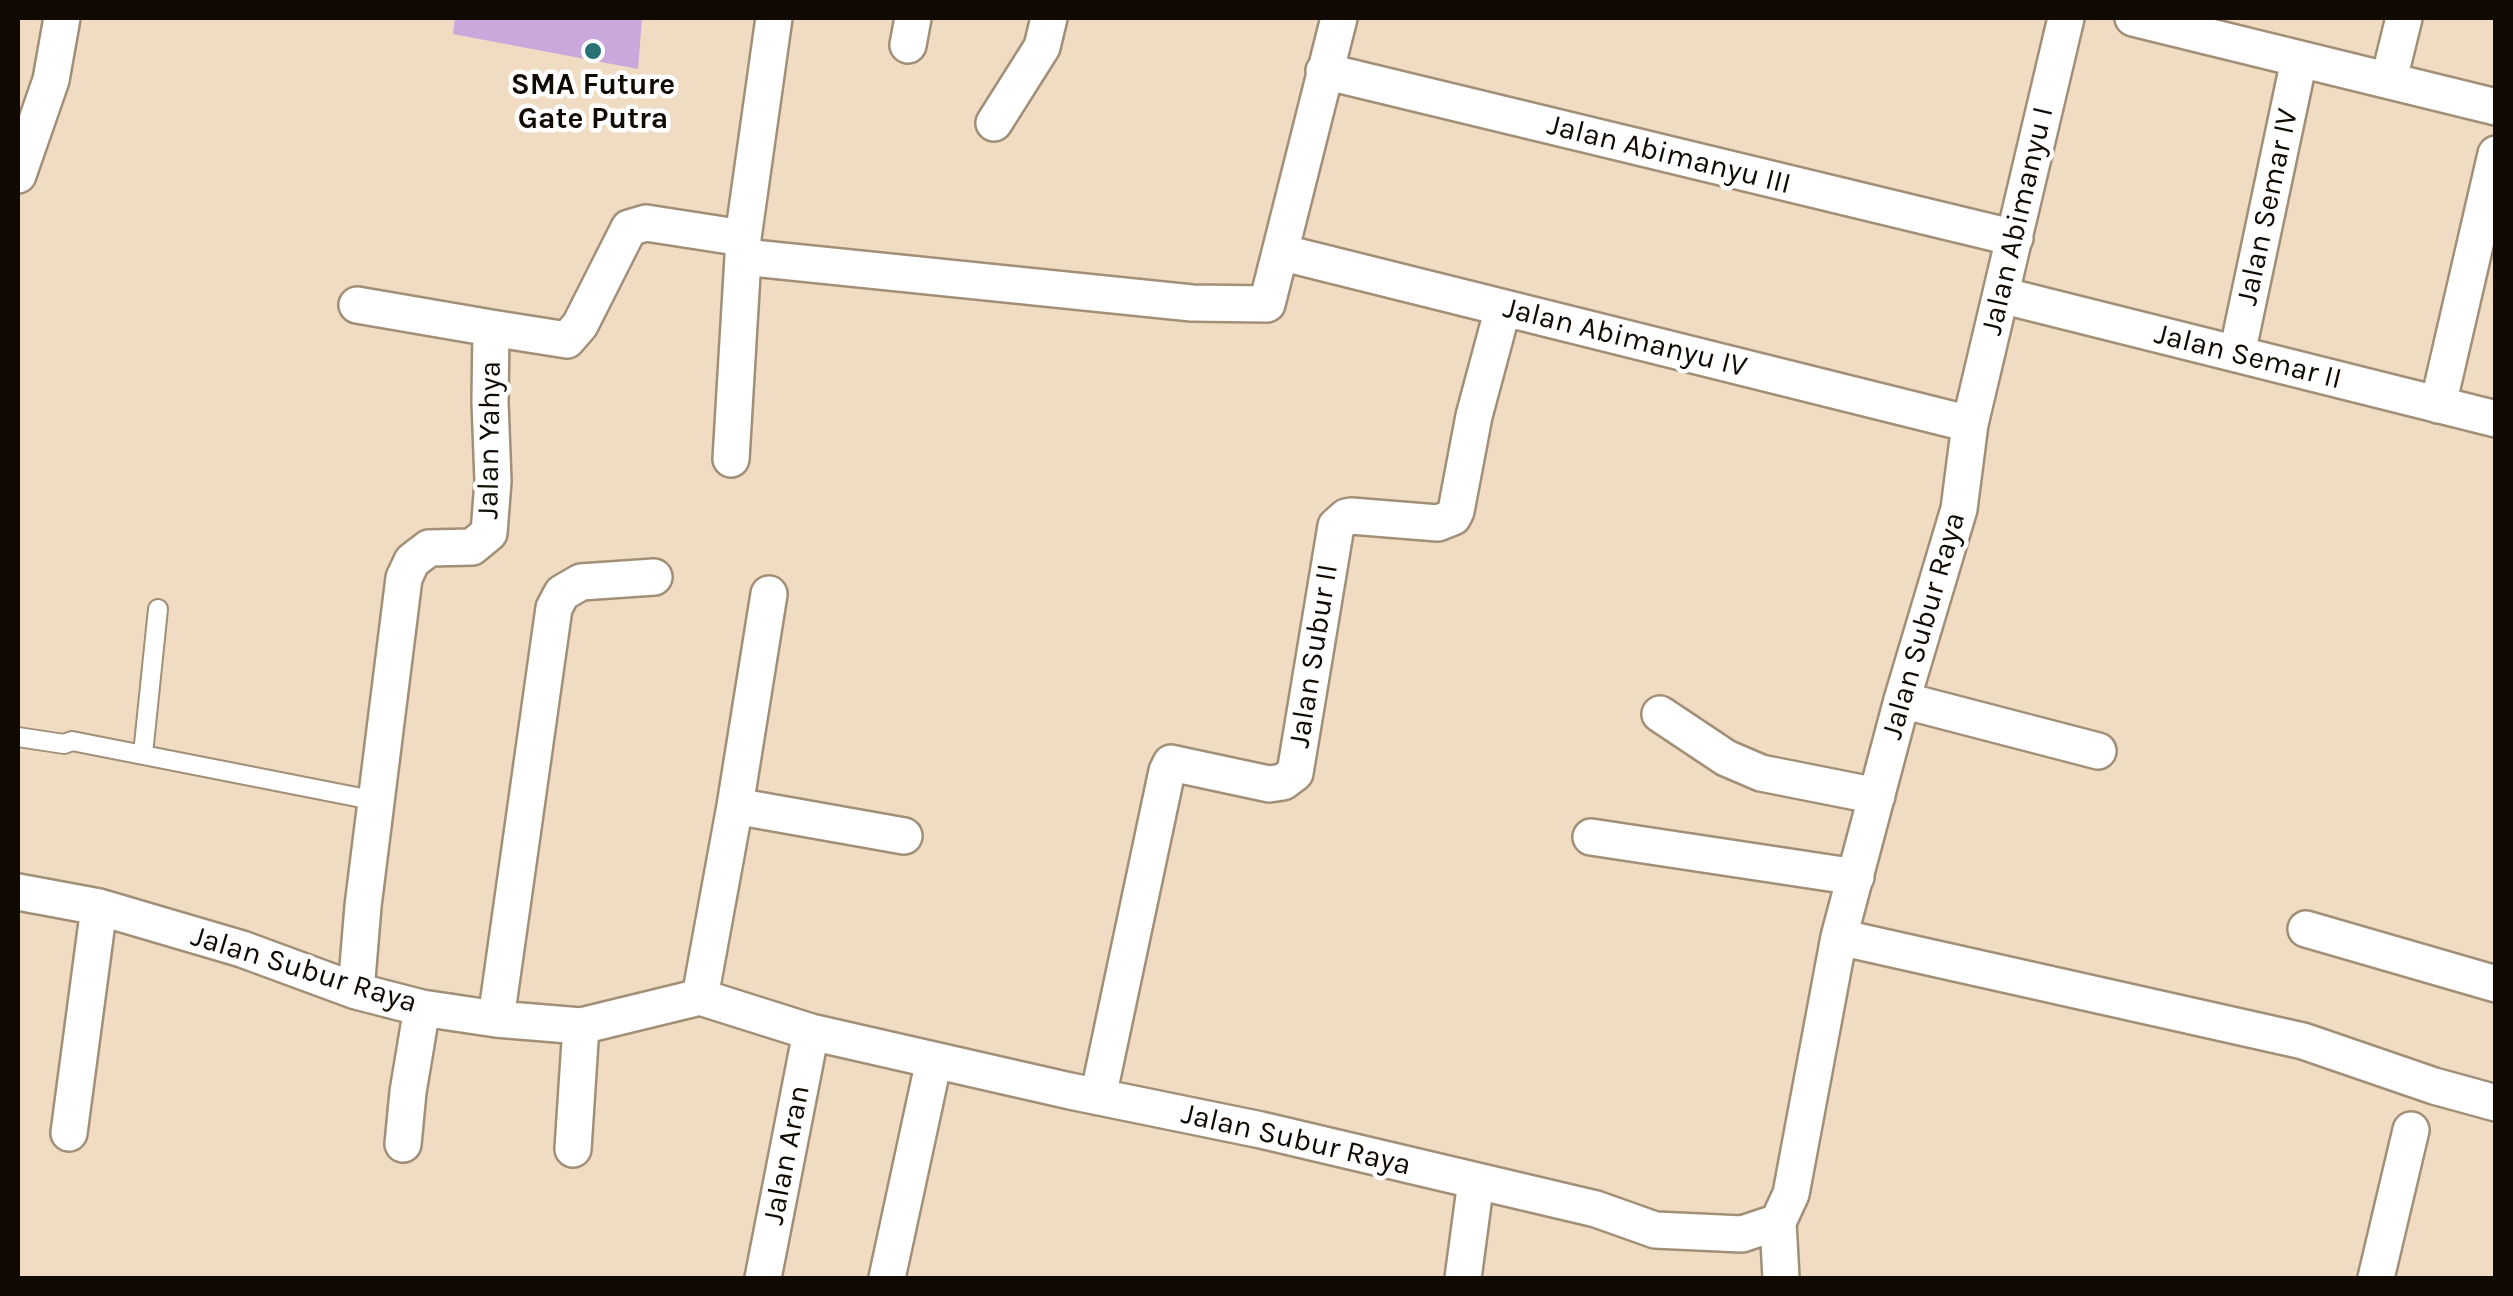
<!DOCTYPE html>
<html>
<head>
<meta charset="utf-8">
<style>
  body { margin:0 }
  #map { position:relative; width:2513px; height:1296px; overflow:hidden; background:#f0dcc3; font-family:Karla,sans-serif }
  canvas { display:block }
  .frame { position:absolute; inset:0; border:20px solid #100a03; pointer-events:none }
</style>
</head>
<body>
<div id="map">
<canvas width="2513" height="1296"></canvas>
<div class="frame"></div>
</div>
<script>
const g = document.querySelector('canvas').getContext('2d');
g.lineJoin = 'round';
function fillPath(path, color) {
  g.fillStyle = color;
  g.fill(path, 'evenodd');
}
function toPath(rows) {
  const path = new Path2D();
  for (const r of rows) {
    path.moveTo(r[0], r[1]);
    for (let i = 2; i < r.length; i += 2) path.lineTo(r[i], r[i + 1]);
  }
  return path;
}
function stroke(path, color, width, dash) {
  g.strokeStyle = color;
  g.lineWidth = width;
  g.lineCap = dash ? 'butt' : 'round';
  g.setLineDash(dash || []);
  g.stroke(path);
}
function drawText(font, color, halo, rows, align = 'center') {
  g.font = font + ' Karla,sans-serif';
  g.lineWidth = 9;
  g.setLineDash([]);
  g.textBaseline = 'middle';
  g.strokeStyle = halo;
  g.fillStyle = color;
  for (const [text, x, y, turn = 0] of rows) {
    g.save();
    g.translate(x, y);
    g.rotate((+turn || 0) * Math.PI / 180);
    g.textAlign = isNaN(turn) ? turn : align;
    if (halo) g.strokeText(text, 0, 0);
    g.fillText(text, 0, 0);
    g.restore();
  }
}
fillPath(toPath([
  [455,18,642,18,638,69,453,34]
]), '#caa8dc');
const lane = toPath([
  [18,737,64,744,72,741,377,801],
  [143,754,158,609]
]);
const street = toPath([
  [2133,18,2496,107],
  [908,45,913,18],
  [1324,71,2015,238],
  [2389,79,2404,18],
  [994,123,1042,47,1049,18],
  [18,175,51,80,62,18],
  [743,238,774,18],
  [1280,252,1970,424],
  [2001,295,2496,419],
  [357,305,491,328],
  [2237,354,2299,60],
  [2438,405,2496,154],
  [731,459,743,257],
  [1902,700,2098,751],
  [1660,714,1726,758,1761,773,1877,796],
  [735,806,904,836],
  [1591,837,1856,877],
  [18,892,99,907,242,949,356,991,422,1008,496,1019,581,1026,700,997,811,1032,1070,1091,1261,1130,1596,1209,1655,1230,1742,1234,1778,1222,1791,1194,1839,937,1902,700,1959,509,1970,424,2066,18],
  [2306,929,2496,984],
  [1839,937,2303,1041,2434,1086,2496,1103],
  [356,991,363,906,404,578,412,561,429,548,472,547,489,533,493,481,490,402,491,328,567,340,580,325,629,228,646,223,743,238,743,257,1192,303,1267,304,1339,18],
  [700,997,735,806,769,594],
  [496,1019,554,608,562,593,581,582,654,577],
  [1098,1097,1167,771,1171,763,1269,784,1283,782,1295,773,1336,526,1346,517,1351,516,1438,523,1453,517,1456,511,1474,416,1503,308],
  [69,1133,99,907],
  [403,1144,408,1092,422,1008],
  [573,1149,581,1026],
  [1778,1222,1781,1278],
  [763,1278,811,1032],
  [887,1278,934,1060],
  [1463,1278,1476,1181],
  [2376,1278,2411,1130]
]);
stroke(lane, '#a18f77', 22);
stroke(street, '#a18f77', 40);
stroke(lane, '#fff', 18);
stroke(street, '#fff', 35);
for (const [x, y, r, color] of [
  [593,51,10,"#287273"]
]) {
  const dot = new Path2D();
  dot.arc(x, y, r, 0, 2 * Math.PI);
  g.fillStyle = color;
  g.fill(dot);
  stroke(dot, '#fff', 4);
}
drawText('bold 30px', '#100a03', '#fff', [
  ["SMA Future",593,85],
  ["Gate Putra",593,119]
]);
drawText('30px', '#100a03', '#fff', [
  ["Jalan Abimanyu III",1669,155,14],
  ["Jalan Semar IV",2268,207,-78],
  ["Jalan Abimanyu I",2018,221,-77],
  ["Jalan Abimanyu IV",1625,338,14],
  ["Jalan Semar II",2248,357,14],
  ["Jalan Yahya",490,440,-89],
  ["Jalan Subur Raya",1924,626,-74],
  ["Jalan Subur II",1314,656,-81],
  ["Jalan Subur Raya",304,970,17],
  ["Jalan Subur Raya",1296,1140,13],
  ["Jalan Aran",787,1155,-79]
]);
</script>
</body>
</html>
